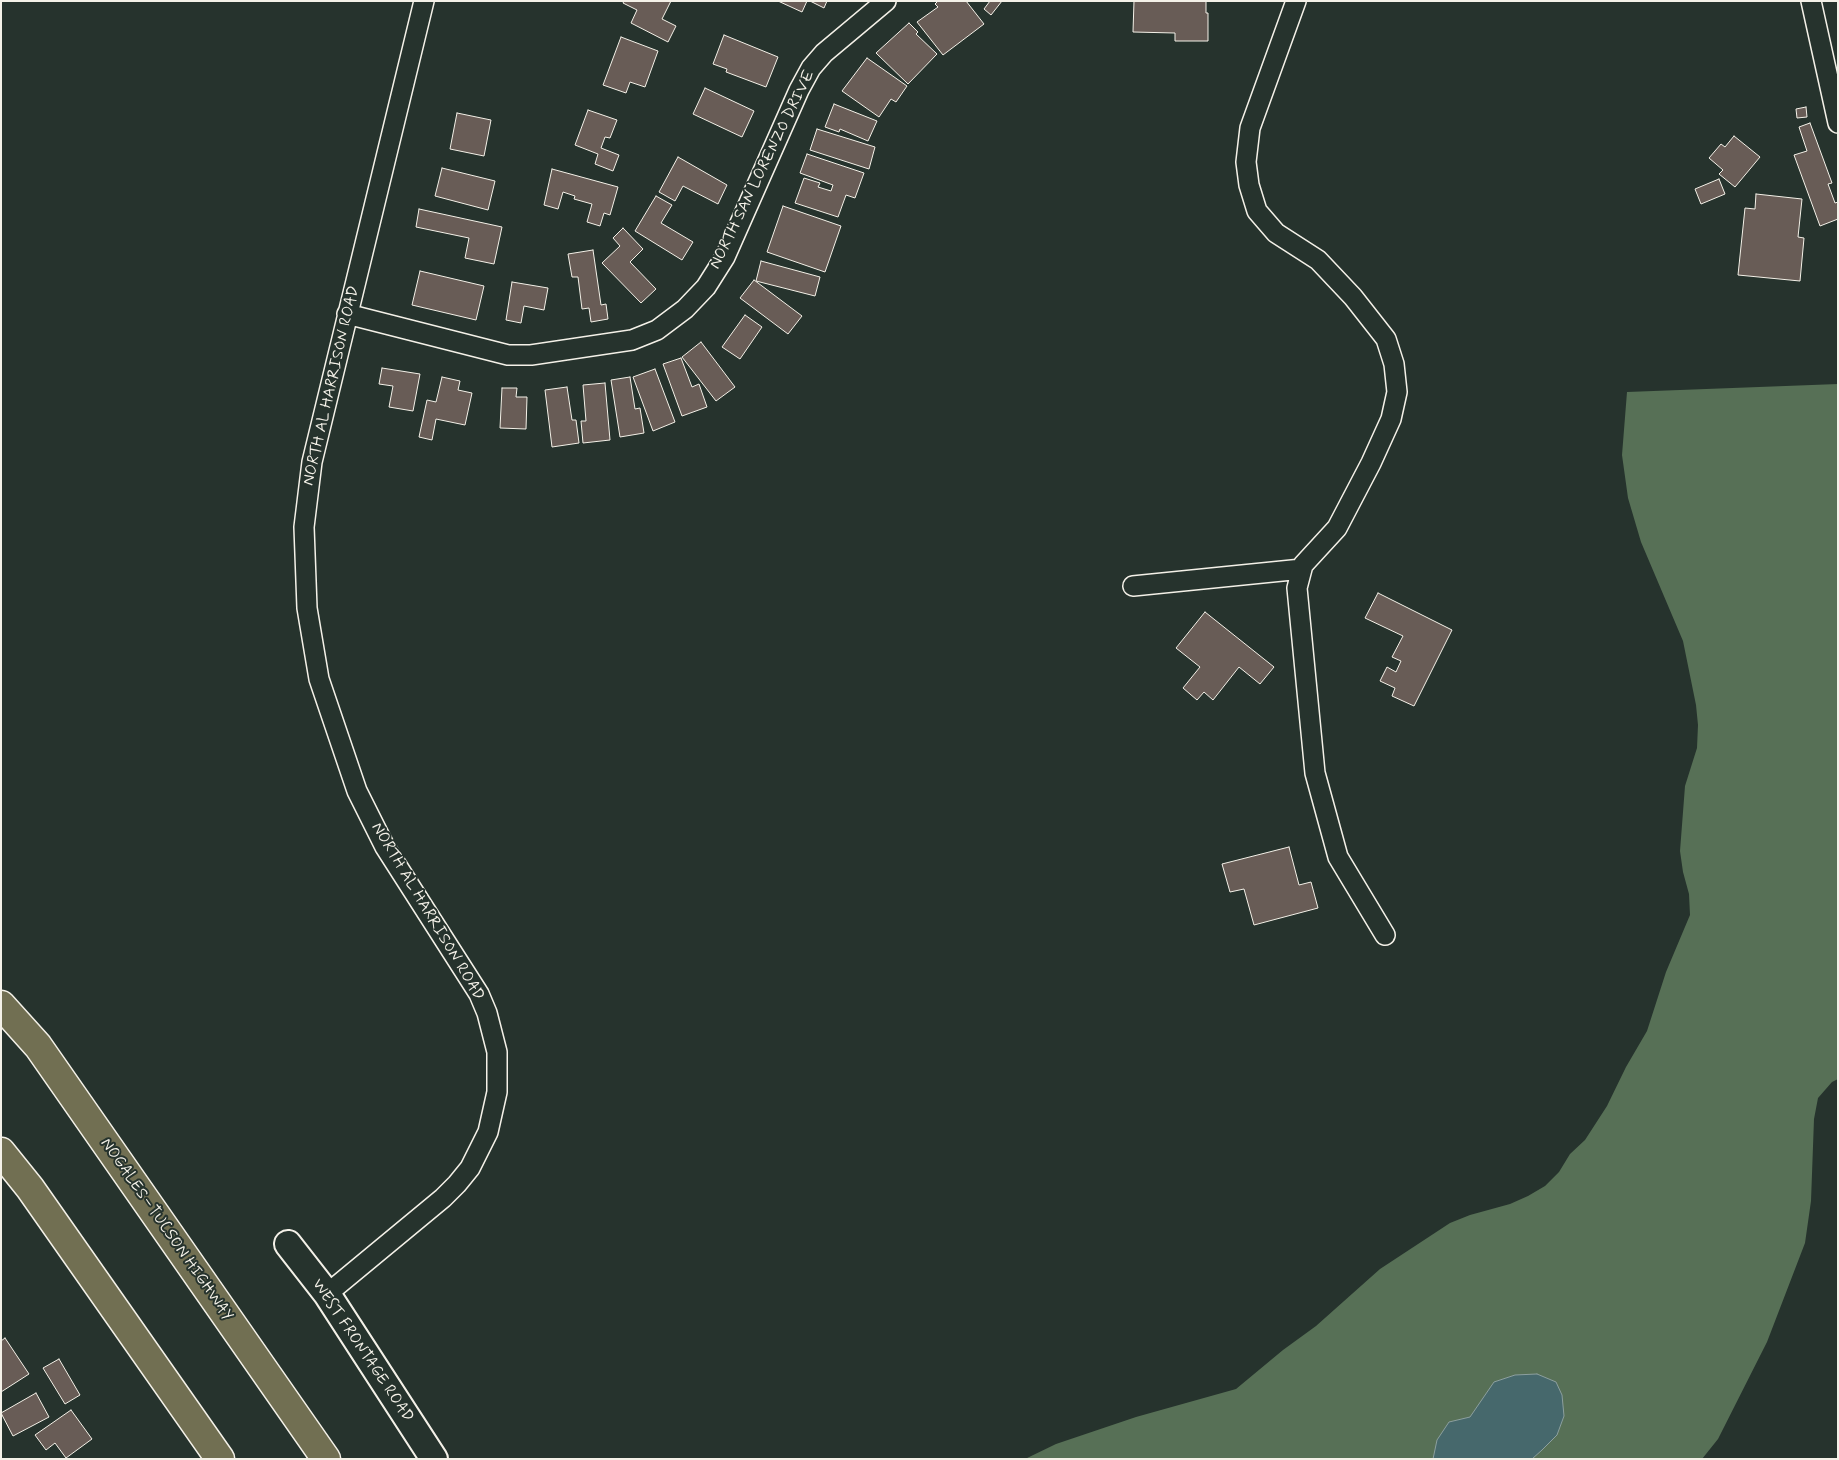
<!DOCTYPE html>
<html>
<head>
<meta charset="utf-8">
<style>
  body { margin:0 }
  #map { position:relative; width:1839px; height:1460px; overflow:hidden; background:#26332d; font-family:Mynerve,sans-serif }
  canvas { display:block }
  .frame { position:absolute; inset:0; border:2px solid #f4f1e8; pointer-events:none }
</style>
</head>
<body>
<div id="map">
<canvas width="1839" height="1460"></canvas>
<div class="frame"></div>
</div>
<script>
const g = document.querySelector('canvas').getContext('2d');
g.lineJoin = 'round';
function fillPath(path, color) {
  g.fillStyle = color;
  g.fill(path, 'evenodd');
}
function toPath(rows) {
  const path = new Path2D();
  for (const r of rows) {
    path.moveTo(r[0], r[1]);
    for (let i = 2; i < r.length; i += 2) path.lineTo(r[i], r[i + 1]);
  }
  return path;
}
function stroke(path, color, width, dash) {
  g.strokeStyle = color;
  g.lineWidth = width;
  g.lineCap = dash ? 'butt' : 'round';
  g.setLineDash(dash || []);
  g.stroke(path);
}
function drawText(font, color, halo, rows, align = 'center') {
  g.font = font + ' Mynerve,sans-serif';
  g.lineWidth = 4;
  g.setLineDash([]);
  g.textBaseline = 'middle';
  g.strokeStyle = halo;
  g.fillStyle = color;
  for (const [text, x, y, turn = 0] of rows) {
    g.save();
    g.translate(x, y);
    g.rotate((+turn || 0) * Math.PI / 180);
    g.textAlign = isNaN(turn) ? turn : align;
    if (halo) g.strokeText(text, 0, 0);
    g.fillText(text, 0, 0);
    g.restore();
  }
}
fillPath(toPath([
  [1838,384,1838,1079,1832,1082,1818,1098,1814,1119,1811,1201,1805,1243,1767,1342,1718,1439,1702,1459,1025,1459,1056,1444,1136,1417,1236,1389,1283,1350,1316,1326,1380,1269,1450,1223,1470,1215,1510,1204,1528,1196,1545,1186,1559,1172,1570,1154,1585,1140,1607,1106,1626,1067,1647,1031,1666,972,1690,915,1689,894,1683,872,1680,851,1685,786,1697,748,1698,725,1696,705,1683,641,1641,542,1628,498,1622,455,1627,392]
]), '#577056');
const water = toPath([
  [1537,1374,1556,1382,1562,1395,1564,1416,1557,1435,1542,1450,1532,1459,1433,1459,1437,1440,1449,1422,1470,1417,1494,1382,1515,1375,1537,1374]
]);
fillPath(water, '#46686c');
stroke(water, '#8c9f9e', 1);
const building = toPath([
  [624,1,671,1,662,19,676,26,668,42,631,23,637,10,623,3,624,1],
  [778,1,807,1,802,12,778,1],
  [810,1,827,1,824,8,810,1],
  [938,1,966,1,984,24,943,55,917,22,938,7,935,4,938,1],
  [990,1,1002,1,991,15,984,9,990,1],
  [1134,1,1206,1,1206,13,1208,13,1208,41,1175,41,1175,33,1133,32,1134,1],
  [909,23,918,32,916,34,937,54,908,84,876,53,909,23],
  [724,35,778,57,766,87,726,72,727,69,713,64,724,35],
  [621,37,658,51,645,87,630,82,626,93,603,85,621,37],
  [867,58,907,86,896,102,891,99,879,117,842,91,867,58],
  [705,88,754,111,742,137,693,114,705,88],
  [834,104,877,121,868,141,840,129,839,132,825,127,834,104],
  [1806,107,1807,117,1797,118,1796,109,1806,107],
  [588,110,617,120,610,138,605,137,601,148,619,155,613,171,595,164,598,154,575,145,588,110],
  [457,113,491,120,484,156,450,149,457,113],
  [1810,123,1832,183,1828,184,1835,203,1838,202,1838,219,1820,226,1794,155,1807,151,1799,127,1810,123],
  [817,129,875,147,869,169,810,150,817,129],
  [1734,136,1760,157,1735,187,1719,174,1723,170,1709,158,1721,144,1725,147,1734,136],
  [807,154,864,173,855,198,846,195,838,217,795,203,804,178,820,183,818,187,831,191,833,185,800,173,807,154],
  [678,157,727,185,718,204,683,186,675,201,659,192,678,157],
  [442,168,495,181,488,210,435,196,442,168],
  [552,169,618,187,610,215,604,213,600,226,587,222,592,204,574,199,575,196,563,192,558,209,544,205,552,169],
  [1719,179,1725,194,1701,204,1695,189,1719,179],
  [1756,194,1802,199,1798,237,1804,238,1800,281,1738,275,1745,208,1755,209,1756,194],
  [656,196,672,205,661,223,693,242,682,260,635,231,656,196],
  [783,206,841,226,825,272,767,252,783,206],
  [419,209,502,227,494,264,465,258,469,238,416,227,419,209],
  [623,228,643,249,630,262,656,289,641,303,602,263,620,246,613,238,623,228],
  [593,250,601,305,606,304,608,319,591,322,589,308,582,309,578,277,572,277,568,254,593,250],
  [761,261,820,277,815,296,756,281,761,261],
  [420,271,484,286,476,320,412,305,420,271],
  [754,280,802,316,788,334,740,298,754,280],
  [512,282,548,288,544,310,524,306,521,323,506,320,512,282],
  [745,315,762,327,740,359,722,347,745,315],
  [701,342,735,387,716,401,682,357,701,342],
  [681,358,692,387,699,384,707,407,682,416,663,364,681,358],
  [382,368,420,374,413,411,389,407,393,386,379,384,382,368],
  [655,369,675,422,653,431,633,377,655,369],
  [442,377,460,381,458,390,472,393,465,425,436,419,432,440,419,437,427,400,436,402,442,377],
  [630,377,635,409,640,408,644,433,620,437,611,380,630,377],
  [605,383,610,440,583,443,581,421,586,421,583,385,605,383],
  [567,387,572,420,576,420,579,443,552,447,545,390,567,387],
  [502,388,517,388,516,397,527,397,526,429,500,428,502,388],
  [1378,593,1452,630,1414,706,1392,696,1395,688,1380,681,1387,667,1396,672,1401,661,1392,657,1403,636,1365,618,1378,593],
  [1205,612,1274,667,1260,684,1239,667,1213,700,1204,692,1197,700,1183,688,1200,667,1176,648,1205,612],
  [1289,847,1299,885,1311,882,1318,908,1254,925,1244,889,1230,892,1222,864,1289,847],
  [5,1338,29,1374,1,1392,1,1341,5,1338],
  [59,1359,80,1395,65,1404,43,1368,59,1359],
  [36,1393,49,1417,13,1436,1,1413,36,1393],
  [71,1410,92,1439,66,1458,55,1443,46,1450,35,1435,71,1410]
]);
fillPath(building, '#685c56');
stroke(building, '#f4f1e8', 1);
const street = toPath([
  [1296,1,1250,128,1246,162,1249,185,1257,211,1276,233,1318,260,1353,297,1386,339,1394,364,1397,392,1391,419,1371,463,1337,528,1303,565,1297,588,1315,773,1338,857,1385,935],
  [1811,1,1838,123],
  [347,314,508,355,531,355,632,340,657,330,685,309,706,287,725,257,799,90,811,68,824,53,886,1],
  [1133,586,1302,569],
  [327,1294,443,1198,457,1184,470,1168,488,1132,497,1092,497,1052,487,1013,479,994,385,847,357,791,319,679,307,608,304,527,312,462,424,1]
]);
const secondary = toPath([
  [288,1244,327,1294,434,1459]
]);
const highway = toPath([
  [1,1005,38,1046,326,1459],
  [1,1152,30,1188,220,1459]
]);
stroke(street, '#f4f1e8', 22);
stroke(secondary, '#f4f1e8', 30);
stroke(highway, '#f4f1e8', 31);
stroke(street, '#26332d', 19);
stroke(secondary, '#26332d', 26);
stroke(highway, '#716f52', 28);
drawText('16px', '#f4f1e8', '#26332d', [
  ["NORTH SAN LORENZO DRIVE",763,170,-64],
  ["NORTH AL HARRISON ROAD",332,386,-77],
  ["NORTH AL HARRISON ROAD",427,912,59],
  ["NOGALES–TUCSON HIGHWAY",166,1230,55],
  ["WEST FRONTAGE ROAD",362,1351,56]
]);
</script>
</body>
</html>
